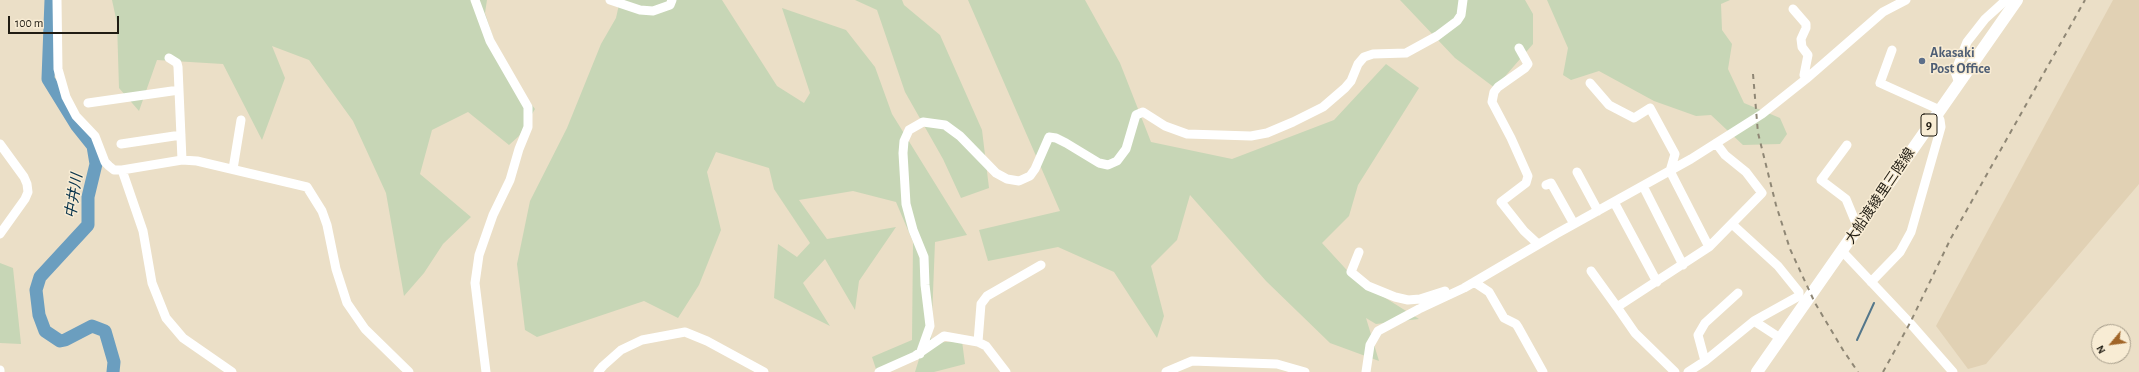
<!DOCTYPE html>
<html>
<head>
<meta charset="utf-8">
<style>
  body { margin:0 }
  #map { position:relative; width:2139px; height:372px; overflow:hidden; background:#ebdfc7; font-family:"Alegreya Sans",sans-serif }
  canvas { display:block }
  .north { position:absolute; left:2091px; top:324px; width:40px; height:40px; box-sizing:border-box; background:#f8ecd4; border:1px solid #a29987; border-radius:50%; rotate:241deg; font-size:11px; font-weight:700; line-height:16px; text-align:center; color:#201c13 }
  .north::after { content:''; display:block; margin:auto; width:14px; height:18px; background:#a16528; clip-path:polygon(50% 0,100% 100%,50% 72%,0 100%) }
  .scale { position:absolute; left:8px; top:16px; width:111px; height:18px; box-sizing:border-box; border:2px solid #201c13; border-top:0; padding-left:5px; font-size:12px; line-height:14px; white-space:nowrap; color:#201c13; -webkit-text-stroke:3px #f8ecd4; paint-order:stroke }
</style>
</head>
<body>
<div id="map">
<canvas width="2139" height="372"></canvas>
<div class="north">N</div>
<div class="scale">100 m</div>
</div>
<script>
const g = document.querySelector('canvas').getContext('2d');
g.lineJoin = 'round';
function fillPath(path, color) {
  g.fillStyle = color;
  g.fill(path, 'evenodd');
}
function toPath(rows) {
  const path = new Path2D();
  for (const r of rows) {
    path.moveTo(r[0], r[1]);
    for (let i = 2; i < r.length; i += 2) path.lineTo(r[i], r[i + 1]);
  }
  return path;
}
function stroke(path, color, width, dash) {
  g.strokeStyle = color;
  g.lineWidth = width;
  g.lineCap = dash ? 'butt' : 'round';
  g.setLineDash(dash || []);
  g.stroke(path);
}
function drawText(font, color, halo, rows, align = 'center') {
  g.font = font + ' "Alegreya Sans","Noto Sans JP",sans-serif';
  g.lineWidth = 3;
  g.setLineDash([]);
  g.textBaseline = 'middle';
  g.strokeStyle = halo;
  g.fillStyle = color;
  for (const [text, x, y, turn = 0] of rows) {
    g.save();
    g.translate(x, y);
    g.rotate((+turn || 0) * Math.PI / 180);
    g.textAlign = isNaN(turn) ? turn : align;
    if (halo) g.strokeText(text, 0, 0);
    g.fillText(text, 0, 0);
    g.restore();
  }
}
fillPath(toPath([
  [2113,0,2139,0,2139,184,1986,364,1968,369,1936,326]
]), '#e1d1b4');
fillPath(toPath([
  [112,0,487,0,485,13,503,67,535,109,519,136,509,145,468,112,432,130,420,174,471,217,443,244,424,273,404,296,386,193,353,121,309,60,272,46,285,78,262,140,223,64,157,60,139,111,119,88,117,23],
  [620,0,722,0,777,86,804,103,810,93,782,8,846,30,875,67,892,114,967,235,935,242,931,343,962,341,965,364,934,372,915,372,920,356,877,372,872,357,912,340,913,242,896,202,853,191,799,200,827,239,896,227,859,281,855,310,825,259,803,283,830,326,774,298,778,244,797,257,810,243,774,189,769,168,716,152,707,172,721,230,699,285,678,318,644,301,537,337,525,330,517,264,530,201,567,128,601,44,616,18],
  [855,0,902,0,904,5,940,35,982,130,989,188,961,198,943,159,905,92,877,10],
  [968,0,1085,0,1120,63,1151,142,1232,159,1334,120,1386,64,1419,88,1358,185,1349,216,1322,243,1355,279,1419,319,1376,324,1366,318,1379,361,1330,343,1266,281,1190,195,1177,240,1151,266,1164,316,1157,338,1114,272,1058,247,988,261,979,230,1060,211],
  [1400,0,1525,0,1533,14,1533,44,1495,88,1455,58],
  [1547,0,1730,0,1721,4,1722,30,1732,44,1728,69,1744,103,1780,118,1787,134,1780,144,1743,145,1711,115,1696,116,1654,101,1599,71,1571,80,1563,75,1568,48],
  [0,263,13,268,21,344,0,343]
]), '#c7d6b6');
stroke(toPath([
  [1857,340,1874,303]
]), '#54778b', 2);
stroke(toPath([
  [51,0,48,79,77,126,93,146,96,164,88,197,88,225,40,277,36,290,39,315,45,331,60,341,65,340,92,326,105,331,114,362,113,372]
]), '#6b9ebf', 13);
stroke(toPath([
  [57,0,58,69,66,97,76,116,95,136,105,162,109,166,114,170,122,170,182,160,197,161,307,187,322,211,327,225,336,269,347,303,365,329,409,372],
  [475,0,490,41,528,107,528,127,519,149,510,180,493,215,479,255,475,283,486,372],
  [610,0,640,10,653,11,670,5,672,0],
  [1793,9,1806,24,1806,28,1801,39,1802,47,1808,55,1804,75,1806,79],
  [1519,48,1528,64,1525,68,1498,87,1494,92,1492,102,1511,138,1528,176,1526,183,1501,202,1524,231,1538,244],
  [1892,50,1880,83,1940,110],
  [169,58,177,63,178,67,182,160],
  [1590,83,1609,105,1634,118,1650,108,1675,154,1670,171,1709,247],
  [1959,83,1955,72,1967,42,1985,19,2006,0],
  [88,103,179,90],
  [0,144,24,177,27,184,28,192,25,199,0,234],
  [121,144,181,135],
  [1847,145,1821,180,1846,199,1858,228],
  [233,169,241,120],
  [122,170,143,231,152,283,166,318,183,338,232,372],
  [1577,172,1598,211],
  [1546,185,1551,183,1574,224],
  [1643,186,1683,265],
  [1614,202,1657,282],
  [1732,224,1778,266,1799,292,1799,296,1754,321],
  [1842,251,1910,323,1953,372],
  [1359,252,1351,272,1368,286,1395,297,1408,300,1420,299,1445,291],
  [1591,271,1617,307],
  [1474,282,1489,292,1504,318,1516,324,1518,327,1543,372],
  [1871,282,1900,252,1911,232,1941,127,1940,120,1937,114],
  [978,342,981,304,987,296,1041,265],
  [920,354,930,326,925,285,924,257,913,230,906,204,903,153,904,141,909,130,923,122,945,125,960,136,996,173,1007,179,1019,181,1030,176,1035,169,1049,137,1056,138,1066,143,1099,163,1108,165,1117,161,1126,149,1136,115,1143,112,1165,126,1187,134,1251,136,1267,133,1293,122,1323,107,1345,88,1351,81,1358,64,1364,57,1373,54,1406,53,1437,36,1457,21,1461,15,1463,0],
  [1705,361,1698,335,1705,323,1738,293],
  [0,370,0,372],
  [598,372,603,366,621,350,642,340,685,332,707,341,764,372],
  [879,372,915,356,944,336,978,342,986,346,1006,372],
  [1166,372,1192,361,1277,364,1305,372],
  [1366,372,1370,345,1378,331,1419,309,1464,288,1556,234,1691,159,1762,114,1806,79,1883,12,1906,0],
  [1675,372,1635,333,1617,307,1709,247,1762,193,1746,172,1725,155,1716,143],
  [1688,372,1705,361,1754,321,1780,338]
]), '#fff', 9);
stroke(toPath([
  [1757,372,2017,0]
]), '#fff', 12);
stroke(toPath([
  [1753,74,1758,133,1776,205,1790,249,1815,303,1843,350,1858,372],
  [1883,372,1910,323,1951,238,2085,0]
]), '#8f8775', 2, [5, 5]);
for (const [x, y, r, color] of [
  [1922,61,4,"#5c6f8a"]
]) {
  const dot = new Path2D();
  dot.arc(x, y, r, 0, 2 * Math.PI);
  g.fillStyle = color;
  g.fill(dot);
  stroke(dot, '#f8ecd4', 1.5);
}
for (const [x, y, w] of [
  [1929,125,16]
]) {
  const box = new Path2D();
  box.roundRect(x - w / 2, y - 11, w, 22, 3);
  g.fillStyle = '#f8ecd4';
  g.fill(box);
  stroke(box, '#201c13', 1);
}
drawText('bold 13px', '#201c13', null, [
  ["9",1929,125]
]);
drawText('bold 14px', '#4e5e75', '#f8ecd4', [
  ["Akasaki",1930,53],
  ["Post Office",1930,69]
], 'left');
drawText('14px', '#201c13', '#f8ecd4', [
  ["大船渡綾里三陸線",1880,196,-56]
]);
drawText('italic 15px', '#09344c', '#f8ecd4', [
  ["中井川",74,196,-81]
]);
</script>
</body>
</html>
